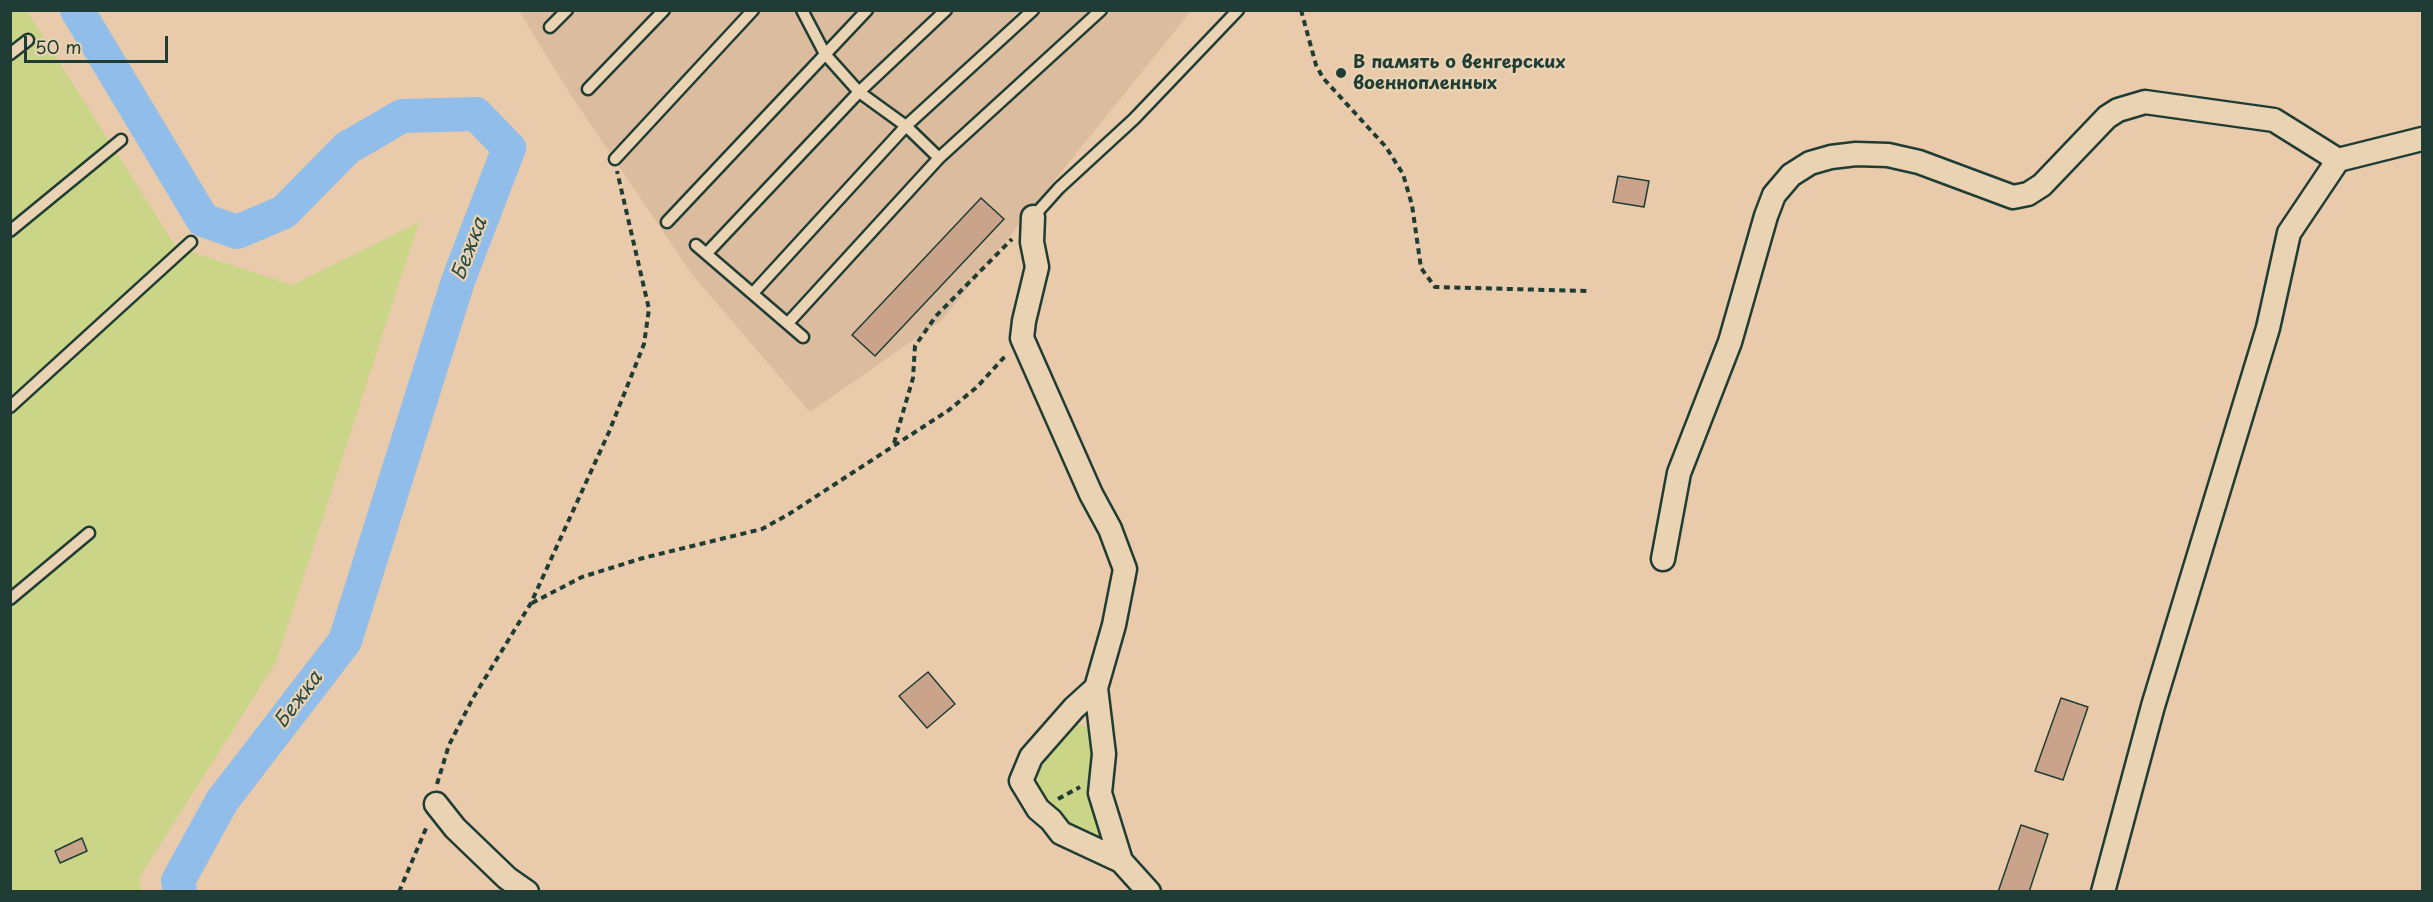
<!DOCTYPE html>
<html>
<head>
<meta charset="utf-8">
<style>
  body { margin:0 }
  #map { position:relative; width:2433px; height:902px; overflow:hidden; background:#e9cbab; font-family:"Playpen Sans",sans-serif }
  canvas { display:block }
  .frame { position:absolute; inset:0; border:12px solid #1f3d34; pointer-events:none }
  .scale { position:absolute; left:24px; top:36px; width:144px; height:27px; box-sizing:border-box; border:3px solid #1f3d34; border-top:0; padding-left:8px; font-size:18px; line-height:21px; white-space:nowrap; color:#1f3d34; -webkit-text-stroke:4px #e9d3b2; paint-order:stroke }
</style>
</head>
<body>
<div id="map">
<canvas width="2433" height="902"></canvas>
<div class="frame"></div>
<div class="scale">50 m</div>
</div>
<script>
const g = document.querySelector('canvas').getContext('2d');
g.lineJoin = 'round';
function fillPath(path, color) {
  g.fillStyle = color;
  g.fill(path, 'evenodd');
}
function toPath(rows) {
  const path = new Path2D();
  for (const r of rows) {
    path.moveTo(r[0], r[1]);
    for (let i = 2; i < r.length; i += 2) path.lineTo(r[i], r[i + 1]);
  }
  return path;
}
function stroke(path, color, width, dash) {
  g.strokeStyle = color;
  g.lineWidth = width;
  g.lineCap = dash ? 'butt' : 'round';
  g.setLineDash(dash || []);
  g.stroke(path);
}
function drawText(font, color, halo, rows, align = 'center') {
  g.font = font + ' "Playpen Sans",sans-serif';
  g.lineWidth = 4.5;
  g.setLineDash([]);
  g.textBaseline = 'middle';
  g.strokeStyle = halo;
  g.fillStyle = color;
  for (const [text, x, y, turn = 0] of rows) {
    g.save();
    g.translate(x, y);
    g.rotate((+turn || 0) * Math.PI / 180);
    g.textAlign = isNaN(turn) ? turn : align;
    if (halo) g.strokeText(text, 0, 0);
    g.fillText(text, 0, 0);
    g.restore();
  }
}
fillPath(toPath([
  [519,11,1191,11,942,320,810,412,691,273,570,94]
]), '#dbbc9f');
fillPath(toPath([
  [10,11,27,11,176,247,292,285,419,222,276,662,139,878,141,891,11,891],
  [1069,721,1087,727,1096,740,1108,834,1091,843,1071,832,1047,805,1036,782,1039,763]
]), '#cad588');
stroke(toPath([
  [77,10,203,220,237,232,284,212,347,148,402,116,476,114,509,148,458,281,345,641,222,801,178,881,180,892]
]), '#90bde9', 34);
const building = toPath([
  [1618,176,1649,181,1644,207,1613,202,1618,176],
  [981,198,1004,219,875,356,852,335,981,198],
  [928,672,955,704,927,728,899,696,928,672],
  [2061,698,2088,707,2063,780,2035,771,2061,698],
  [2021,825,2048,834,2029,892,1998,892,2021,825],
  [82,838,87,851,60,863,55,851,82,838]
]);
fillPath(building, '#c9a38a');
stroke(building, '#1f3d34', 1.5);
const service = toPath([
  [802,10,825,54,859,92,906,126,939,158],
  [550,27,567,10],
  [10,54,28,40],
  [588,89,664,10],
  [615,159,753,10],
  [1033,217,1059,188,1134,119,1238,10],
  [667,222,867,10],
  [10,231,121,140],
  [696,245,803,337],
  [707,253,859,92,946,10],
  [753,293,906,126,1033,10],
  [788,323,939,158,1101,10],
  [10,407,191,242],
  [10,599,89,533]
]);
const minor = toPath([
  [1033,217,1032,242,1037,267,1024,321,1022,338,1091,494,1110,529,1125,569,1114,625,1096,688,1074,708,1031,757,1021,781,1038,809,1051,820,1061,833,1121,861,1149,892],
  [1663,559,1679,473,1730,342,1766,216,1774,195,1791,175,1810,163,1831,157,1856,154,1888,155,1919,162,2013,197,2028,194,2042,185,2107,117,2118,110,2145,102,2274,120,2338,160],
  [1096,688,1104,754,1100,793,1121,861],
  [436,804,455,828,507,878,527,892],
  [2103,892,2153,706,2268,328,2289,233,2338,160,2422,139]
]);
stroke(service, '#1f3d34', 15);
stroke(minor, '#1f3d34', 27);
stroke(toPath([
  [1301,10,1316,65,1323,78,1386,147,1403,174,1412,205,1421,268,1435,287,1587,291],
  [894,443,913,378,915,346,936,316,1012,239],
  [532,603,582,577,643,558,762,529,789,514,949,410,977,387,1007,354],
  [437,784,449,745,473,698,531,603,609,432,644,344,649,309,617,171],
  [1058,799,1080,787],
  [399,892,427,826]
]), '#1f3d34', 4, [6, 4.5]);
stroke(service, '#e9d3b2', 10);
stroke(minor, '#e9d3b2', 22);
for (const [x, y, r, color] of [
  [1341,73,6,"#1f3d34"]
]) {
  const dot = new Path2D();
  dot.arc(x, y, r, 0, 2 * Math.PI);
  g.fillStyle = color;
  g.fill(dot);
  stroke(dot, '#e9d3b2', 2);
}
drawText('bold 18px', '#1f3d34', '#e9d3b2', [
  ["В память о венгерских",1353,63],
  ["военнопленных",1353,84]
], 'left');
drawText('italic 20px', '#2a4a46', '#e9d3b2', [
  ["Бежка",470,249,-69],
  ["Бежка",299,700,-53]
]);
</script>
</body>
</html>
